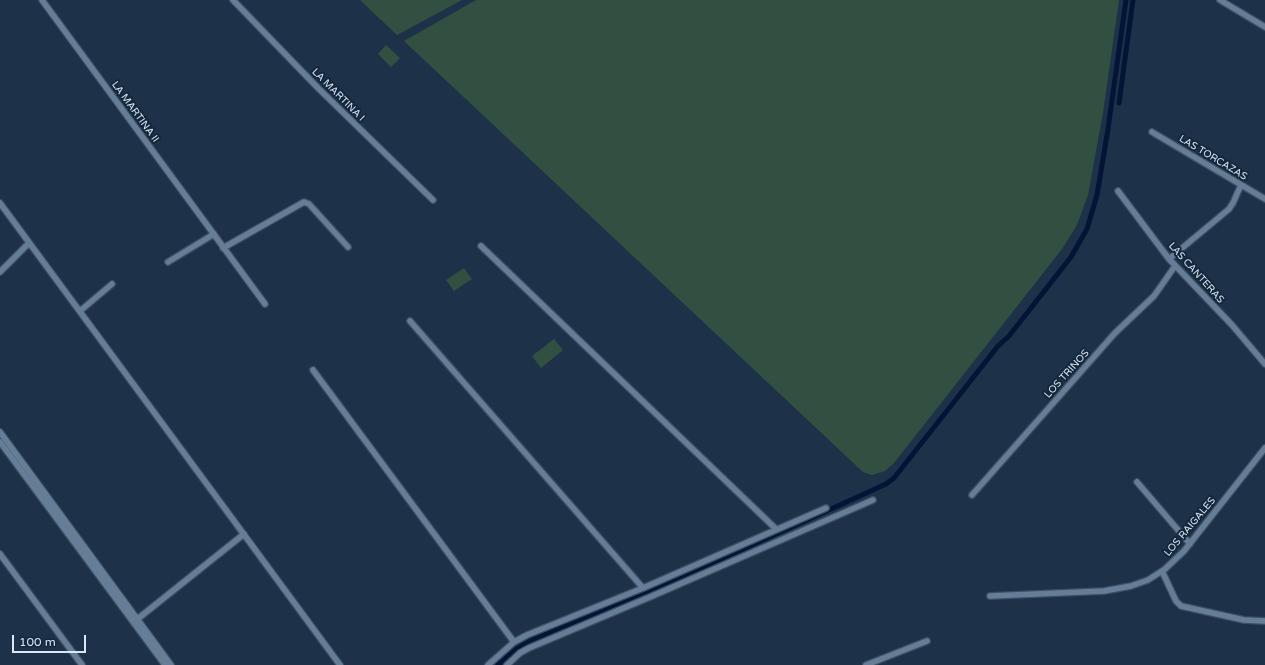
<!DOCTYPE html>
<html>
<head>
<meta charset="utf-8">
<style>
  body { margin:0 }
  #map { position:relative; width:1265px; height:665px; overflow:hidden; background:#1d3248; font-family:"Varela Round",sans-serif }
  canvas { display:block }
  .scale { position:absolute; left:12px; top:635px; width:74px; height:18px; box-sizing:border-box; border:2px solid #dae7f5; border-top:0; padding-left:5px; font-size:12px; line-height:14px; white-space:nowrap; color:#dae7f5; -webkit-text-stroke:3px #13283d; paint-order:stroke }
</style>
</head>
<body>
<div id="map">
<canvas width="1265" height="665"></canvas>
<div class="scale">100 m</div>
</div>
<script>
const g = document.querySelector('canvas').getContext('2d');
g.lineJoin = 'round';
function fillPath(path, color) {
  g.fillStyle = color;
  g.fill(path, 'evenodd');
}
function toPath(rows) {
  const path = new Path2D();
  for (const r of rows) {
    path.moveTo(r[0], r[1]);
    for (let i = 2; i < r.length; i += 2) path.lineTo(r[i], r[i + 1]);
  }
  return path;
}
function stroke(path, color, width, dash) {
  g.strokeStyle = color;
  g.lineWidth = width;
  g.lineCap = dash ? 'butt' : 'round';
  g.setLineDash(dash || []);
  g.stroke(path);
}
function drawText(font, color, halo, rows, align = 'center') {
  g.font = font + ' "Varela Round",sans-serif';
  g.lineWidth = 4;
  g.setLineDash([]);
  g.textBaseline = 'middle';
  g.strokeStyle = halo;
  g.fillStyle = color;
  for (const [text, x, y, turn = 0] of rows) {
    g.save();
    g.translate(x, y);
    g.rotate((+turn || 0) * Math.PI / 180);
    g.textAlign = isNaN(turn) ? turn : align;
    if (halo) g.strokeText(text, 0, 0);
    g.fillText(text, 0, 0);
    g.restore();
  }
}
fillPath(toPath([
  [360,0,462,0,397,35],
  [476,0,1119,0,1103,113,1088,195,1077,225,1062,249,894,463,885,471,872,475,863,472,404,41],
  [386,45,400,58,391,67,378,54],
  [464,268,472,279,454,291,446,280],
  [554,339,563,350,541,368,532,356]
]), '#325041');
stroke(toPath([
  [1119,103,1133,0],
  [498,665,515,650,534,639,686,575,886,484,894,478,998,346,1009,336,1071,257,1087,229,1097,195,1108,129,1126,0]
]), '#021536', 5);
const street = toPath([
  [42,0,265,304],
  [233,0,318,88,433,200],
  [1220,0,1265,27],
  [1152,132,1265,199],
  [1118,191,1169,259,1232,325,1265,364],
  [0,203,340,665],
  [481,246,776,529],
  [223,248,304,202,309,204,348,247],
  [1169,259,1229,209,1233,203,1241,185],
  [168,262,214,234],
  [0,272,29,243],
  [80,311,112,284],
  [410,321,643,588],
  [313,370,514,642],
  [0,432,171,665],
  [0,442,165,665],
  [1137,482,1190,544],
  [972,495,1115,333,1154,296,1175,266],
  [0,554,82,665],
  [1162,571,1176,601,1181,606,1244,620,1265,621],
  [990,596,1104,591,1131,586,1148,580,1165,569,1184,551,1265,448],
  [135,621,244,534],
  [488,665,514,642,527,635,643,588,826,508],
  [507,665,520,653,529,648,650,597,873,500],
  [866,665,927,641]
]);
stroke(street, '#3c4f61', 8);
stroke(street, '#657d96', 5.5);
drawText('10px', '#dae7f5', '#13283d', [
  ["LA MARTINA I",338,95,45],
  ["LA MARTINA II",135,112,54],
  ["LAS TORCAZAS",1213,158,31],
  ["LAS CANTERAS",1196,273,48],
  ["LOS TRINOS",1067,374,-48],
  ["LOS RAIGALES",1190,527,-50]
]);
</script>
</body>
</html>
